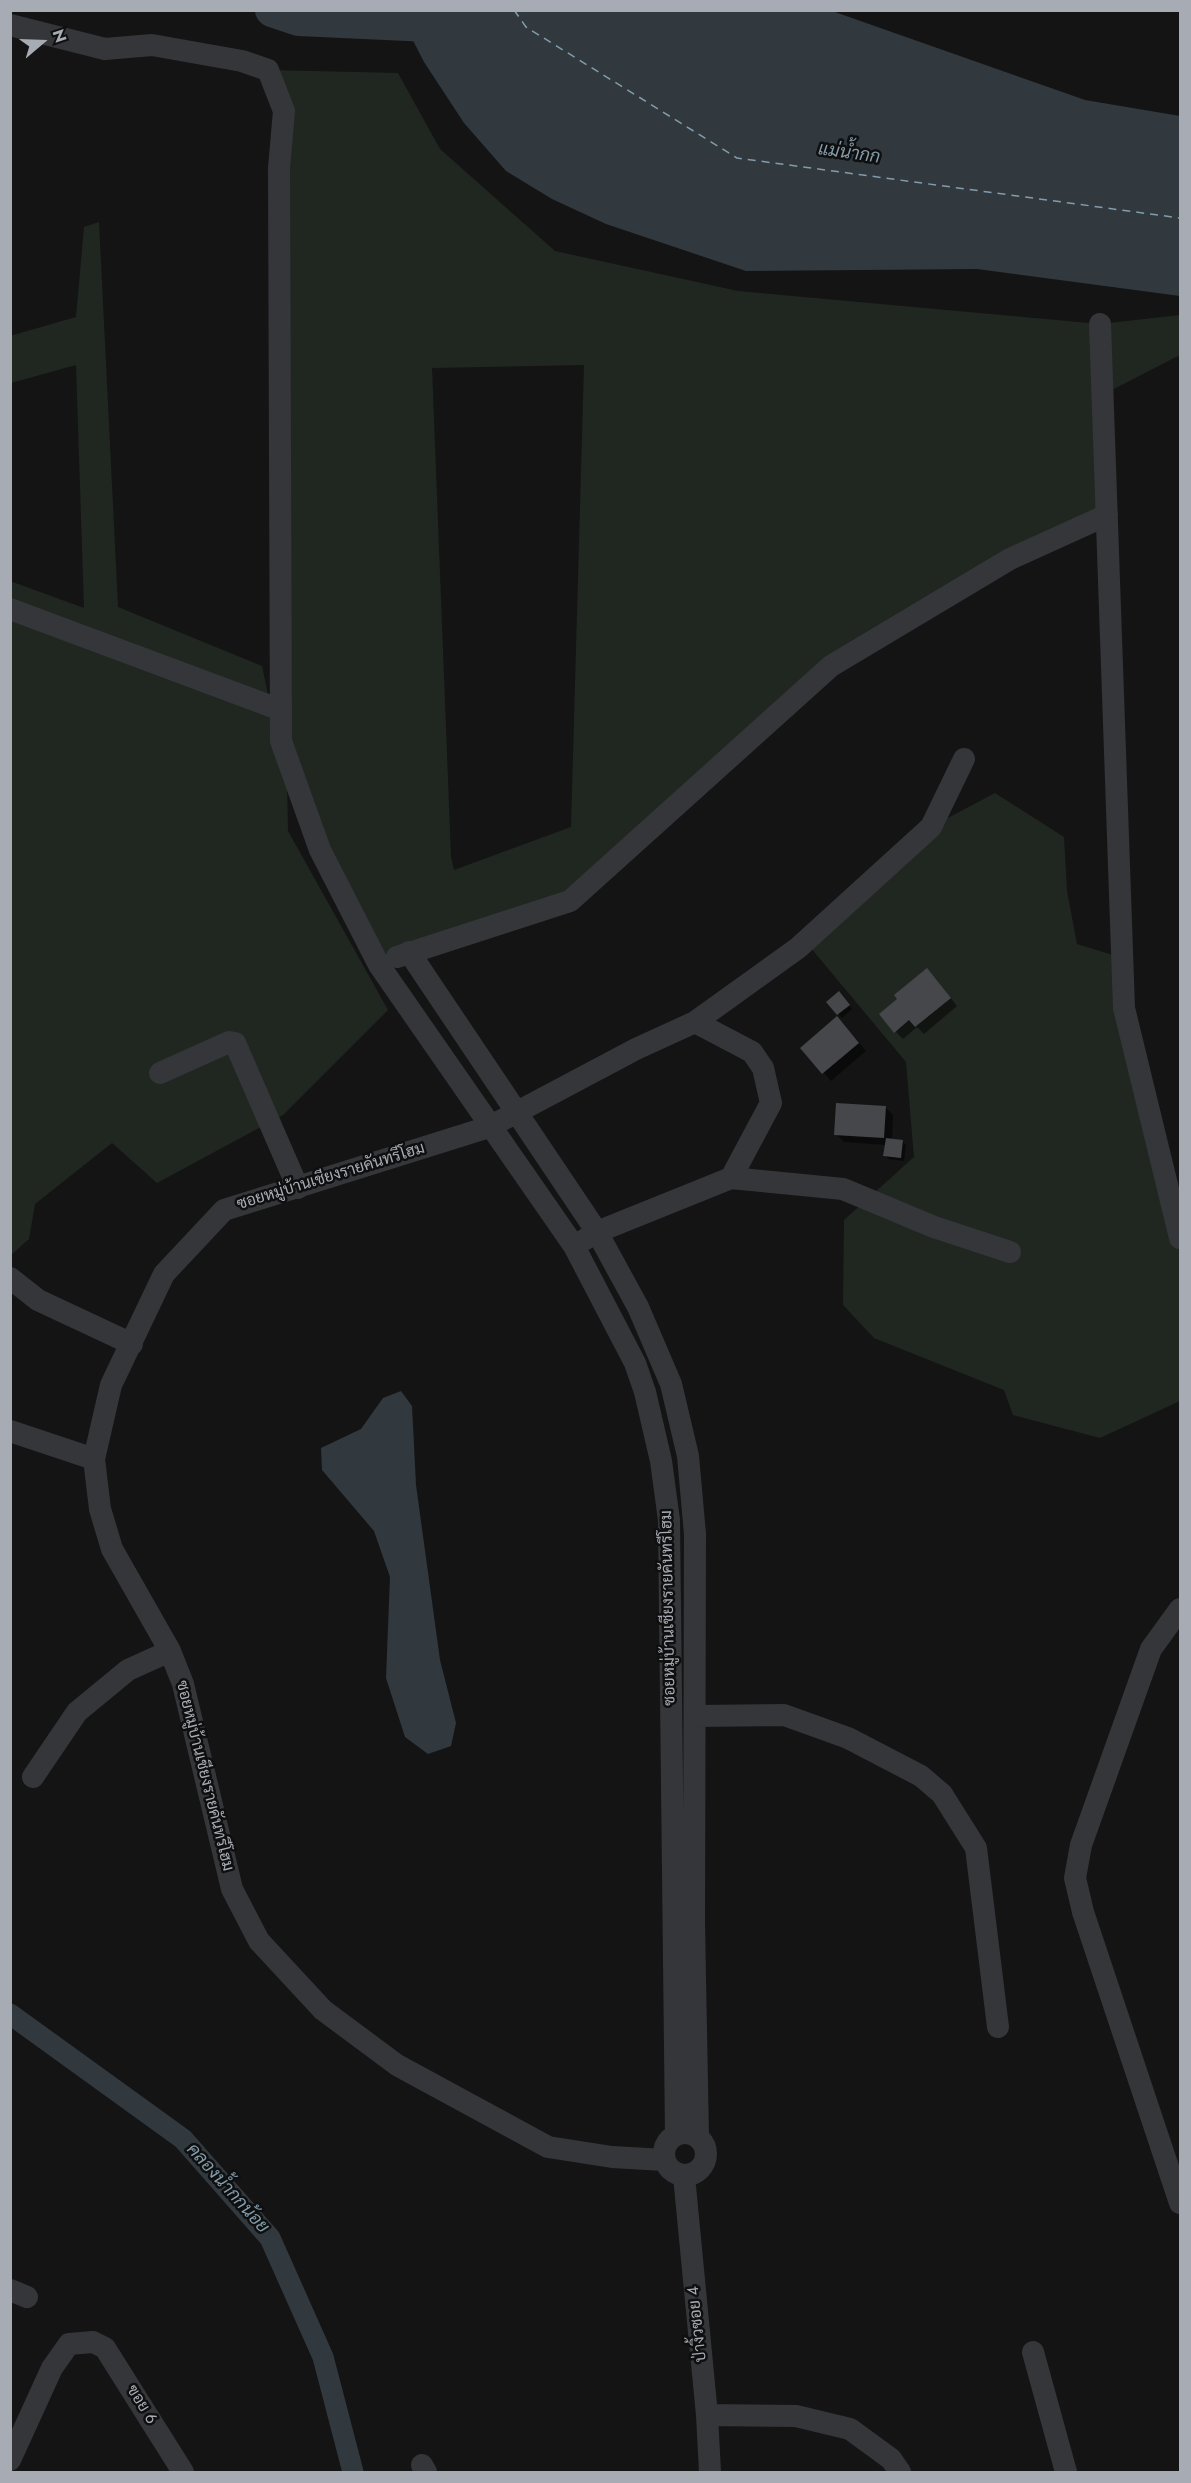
<!DOCTYPE html>
<html>
<head>
<meta charset="utf-8">
<style>
  body { margin:0 }
  #map { position:relative; width:1191px; height:2483px; overflow:hidden; background:#141415; font-family:Jost,sans-serif }
  canvas { display:block }
  .frame { position:absolute; inset:0; border:12px solid #a7acb4; pointer-events:none }
  .north { position:absolute; left:12px; top:12px; width:60px; height:60px; -webkit-text-stroke:4px #0f0f10; paint-order:stroke; rotate:71deg; font-size:16px; font-weight:700; line-height:24px; text-align:center; color:#a7acb4 }
  .north::after { content:''; display:block; margin:auto; width:21px; height:27px; background:#a7acb4; clip-path:polygon(50% 0,100% 100%,50% 72%,0 100%) }
</style>
</head>
<body>
<div id="map">
<canvas width="1191" height="2483"></canvas>
<div class="frame"></div>
<div class="north">N</div>
</div>
<script>
const g = document.querySelector('canvas').getContext('2d');
g.lineJoin = 'round';
function fillPath(path, color) {
  g.fillStyle = color;
  g.fill(path, 'evenodd');
}
function toPath(rows) {
  const path = new Path2D();
  for (const r of rows) {
    if (r.length === 3) {
      path.moveTo(r[0] + r[2], r[1]);
      path.arc(r[0], r[1], r[2], 0, 2 * Math.PI);
      continue;
    }
    path.moveTo(r[0], r[1]);
    for (let i = 2; i < r.length; i += 2) path.lineTo(r[i], r[i + 1]);
  }
  return path;
}
function stroke(path, color, width, dash) {
  g.strokeStyle = color;
  g.lineWidth = width;
  g.lineCap = dash ? 'butt' : 'round';
  g.setLineDash(dash || []);
  g.stroke(path);
}
function drawText(font, color, halo, rows, align = 'center') {
  g.font = font + ' Jost,Sarabun,sans-serif';
  g.lineWidth = 5;
  g.setLineDash([]);
  g.textBaseline = 'middle';
  g.strokeStyle = halo;
  g.fillStyle = color;
  for (const [text, x, y, turn = 0] of rows) {
    g.save();
    g.translate(x, y);
    g.rotate((+turn || 0) * Math.PI / 180);
    g.textAlign = isNaN(turn) ? turn : align;
    if (halo) g.strokeText(text, 0, 0);
    g.fillText(text, 0, 0);
    g.restore();
  }
}
fillPath(toPath([
  [268,70,398,73,440,149,555,251,738,291,1100,324,1180,315,1180,355,1108,392,1107,515,831,666,570,901,379,965,281,741,279,168],
  [584,365,571,827,454,870,451,857,432,368],
  [99,222,118,607,262,666,287,785,288,831,388,1010,283,1115,157,1183,112,1143,35,1204,29,1239,11,1255,10,581,84,608,76,365,11,383,10,336,76,317,84,227],
  [995,793,1064,837,1067,891,1077,944,1123,958,1180,1238,1180,1401,1100,1438,1013,1415,1004,1390,874,1338,843,1305,844,1220,914,1157,906,1062,805,941,931,827]
]), '#202721');
fillPath(toPath([
  [398,11,832,11,1085,100,1180,116,1180,296,977,269,746,271,606,224,552,199,506,171,464,123,424,62],
  [401,1391,412,1406,416,1485,440,1660,456,1723,451,1746,428,1754,405,1737,386,1678,390,1577,374,1531,322,1470,321,1448,361,1429,383,1398]
]), '#31393e');
fillPath(toPath([
  [935,978,957,1006,924,1034,917,1027,903,1039,896,1032],
  [842,996,852,1009,842,1018,828,1002],
  [845,1026,866,1051,831,1081,802,1048],
  [886,1108,893,1115,892,1140,903,1142,906,1145,904,1161,888,1159,885,1155,886,1145,844,1142,836,1134]
]), '#0007');
stroke(toPath([
  [10,2014,183,2139,270,2238,323,2357,353,2472]
]), '#31393e', 21);
stroke(toPath([
  [272,10,299,19,451,26]
]), '#31393e', 34);
stroke(toPath([
  [514,10,526,27,737,158,1180,218]
]), '#829cab', 1.5, [8, 6]);
fillPath(toPath([
  [927,968,951,998,915,1027,909,1020,894,1033,879,1014,897,999,894,995],
  [839,991,850,1005,837,1015,826,1002],
  [837,1016,859,1043,822,1074,800,1048],
  [836,1103,886,1106,884,1138,834,1135],
  [886,1138,903,1140,901,1158,883,1156]
]), '#46474a');
stroke(toPath([
  [10,25,105,49,152,45,242,61,268,70,284,111,279,168,281,741,320,850,379,965,574,1246,635,1363,645,1392,661,1461,669,1520,676,2135],
  [1100,324,1124,1008,1180,1238],
  [10,609,281,710],
  [409,952,597,1232,638,1307,671,1384,688,1456,695,1534,694,1923,698,2137],
  [397,957,570,901,831,666,1010,559,1107,515],
  [160,1073,229,1042,235,1043,298,1188],
  [731,1178,843,1189,934,1227,1010,1252],
  [584,1240,597,1232,731,1178,771,1103,763,1068,752,1052,695,1022],
  [10,1278,38,1300,132,1344],
  [10,1431,94,1459],
  [1180,1609,1151,1649,1081,1845,1075,1878,1083,1912,1180,2203],
  [695,1716,784,1715,848,1738,921,1776,942,1794,976,1848,998,2027],
  [33,1777,77,1712,128,1670,170,1651],
  [685,2154,21],
  [665,2160,612,2157,548,2147,397,2065,323,2010,259,1941,232,1889,183,1684,170,1651,112,1549,100,1509,94,1459,111,1385,164,1274,224,1210,489,1127,636,1049,695,1022,798,948,931,827,964,759],
  [684,2176,707,2415,710,2472],
  [10,2290,27,2297],
  [1033,2352,1066,2472],
  [707,2415,796,2416,850,2429,891,2459,900,2472],
  [10,2460,52,2368,69,2344,93,2342,105,2348,183,2472],
  [422,2465,426,2472]
]), '#35363a', 22);
drawText('16px', '#a7acb4', '#0f0f10', [
  ["ซอยหมู่บ้านเชียงรายคันทรีโฮม",331,1177,-17],
  ["ซอยหมู่บ้านเชียงรายคันทรีโฮม",669,1608,-91],
  ["ซอยหมู่บ้านเชียงรายคันทรีโฮม",204,1776,76],
  ["ป่างิ้วซอย 4",698,2324,-96],
  ["ฃอย 6",141,2405,58]
]);
drawText('italic 18px', '#829cab', '#0f0f10', [
  ["แม่น้ำกก",849,154,8],
  ["คลองน้ำกกน้อย",227,2189,48]
]);
</script>
</body>
</html>
